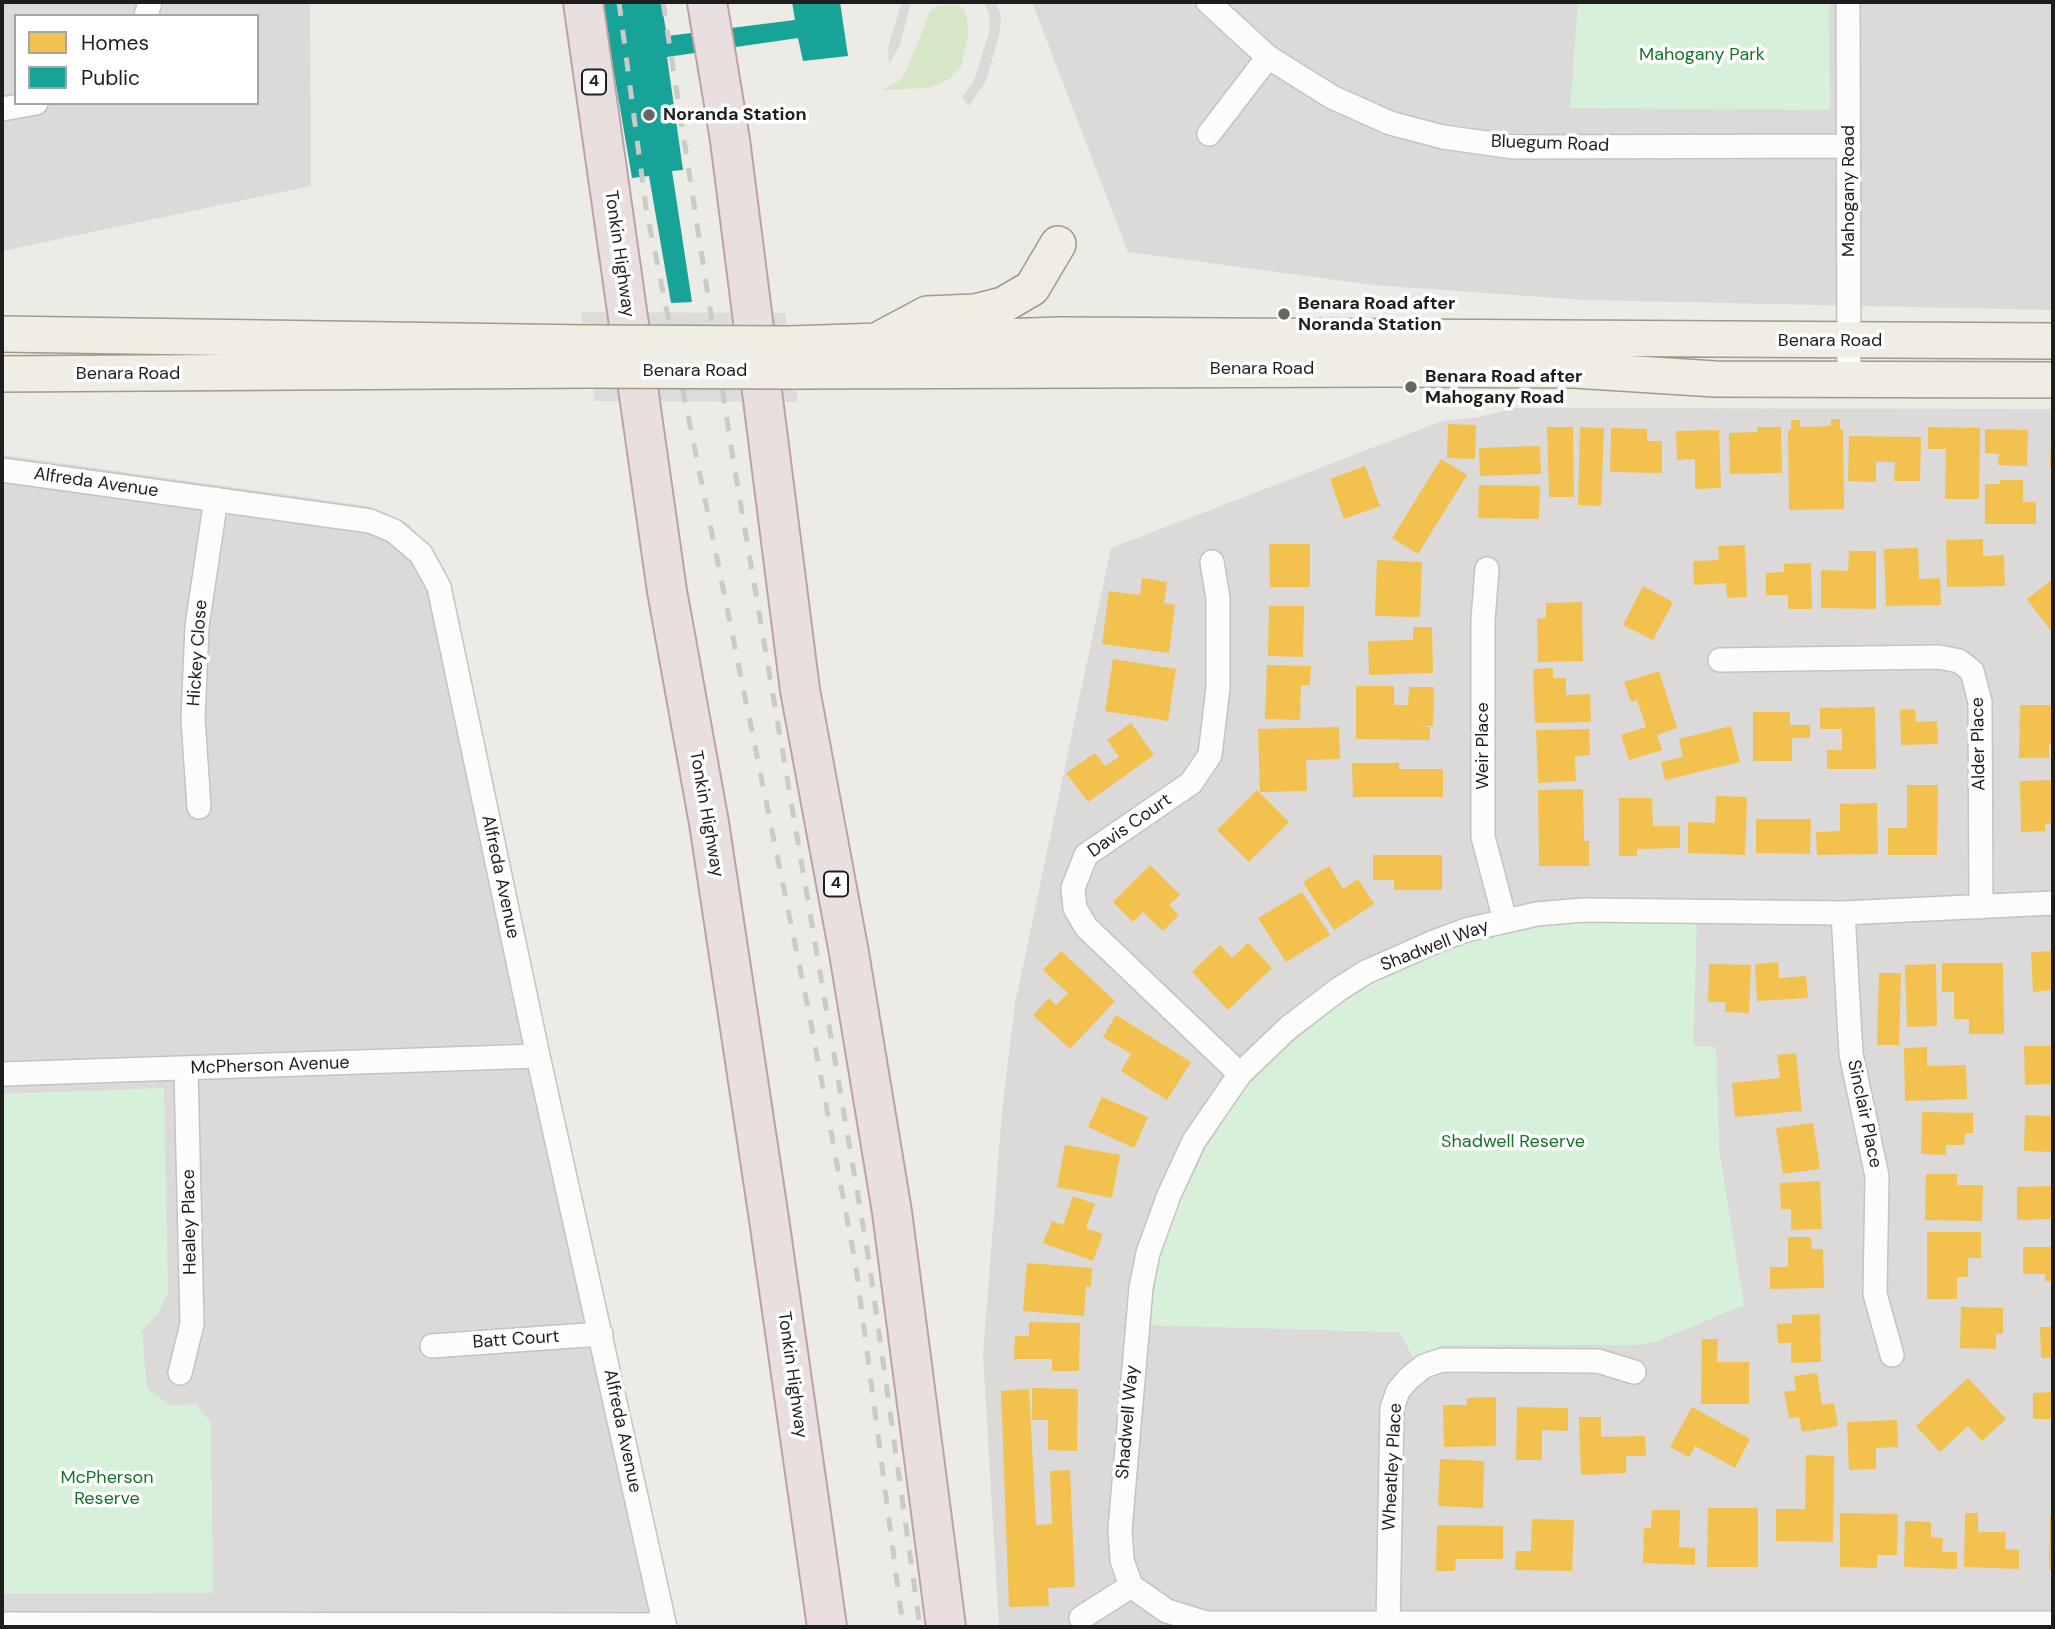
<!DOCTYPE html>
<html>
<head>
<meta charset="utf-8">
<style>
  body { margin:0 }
  #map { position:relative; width:2055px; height:1629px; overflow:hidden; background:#ecebe6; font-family:"DM Sans",sans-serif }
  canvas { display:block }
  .frame { position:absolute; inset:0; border:4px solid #1e1e1e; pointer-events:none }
  .legend { position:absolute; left:14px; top:14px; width:245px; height:91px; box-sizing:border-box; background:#fff; border:2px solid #a5a5a5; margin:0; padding:9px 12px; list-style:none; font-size:21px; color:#1e1e1e }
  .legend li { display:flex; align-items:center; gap:14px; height:35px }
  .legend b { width:35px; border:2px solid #a5a5a5 }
</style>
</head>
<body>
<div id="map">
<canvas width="2055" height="1629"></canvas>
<div class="frame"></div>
<ul class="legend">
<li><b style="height:19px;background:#f2c14e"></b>Homes</li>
<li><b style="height:19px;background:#17a398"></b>Public</li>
</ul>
</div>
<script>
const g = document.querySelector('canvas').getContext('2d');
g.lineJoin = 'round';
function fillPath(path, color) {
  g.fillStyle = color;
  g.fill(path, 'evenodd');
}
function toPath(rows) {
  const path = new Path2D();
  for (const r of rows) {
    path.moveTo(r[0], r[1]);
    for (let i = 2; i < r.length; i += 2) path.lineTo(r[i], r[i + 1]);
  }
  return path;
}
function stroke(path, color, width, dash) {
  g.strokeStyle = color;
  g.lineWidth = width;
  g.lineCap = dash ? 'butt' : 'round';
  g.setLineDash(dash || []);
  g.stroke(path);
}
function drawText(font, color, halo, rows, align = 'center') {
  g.font = font + ' "DM Sans",sans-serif';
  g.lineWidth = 7;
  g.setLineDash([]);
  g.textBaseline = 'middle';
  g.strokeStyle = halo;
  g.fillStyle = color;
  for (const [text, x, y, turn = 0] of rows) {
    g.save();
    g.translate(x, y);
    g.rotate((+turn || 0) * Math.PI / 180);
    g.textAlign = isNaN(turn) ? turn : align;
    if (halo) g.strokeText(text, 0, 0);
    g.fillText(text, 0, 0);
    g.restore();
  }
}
fillPath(toPath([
  [2,2,310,2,311,186,2,251],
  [16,16,257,16,257,103,16,103],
  [1032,2,2053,2,2053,310,1584,300,1373,285,1128,252],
  [1513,408,2053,409,2053,1627,999,1627,983,1355,1002,1111,1015,1004,1111,548,1442,421,1480,417],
  [1512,930,1693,1046,1716,1048,1719,1149,1637,1345,1443,1345,1413,1357,1400,1332,1150,1325,1159,1260,1180,1202,1206,1148,1251,1081,1275,1056,1373,983,1441,952],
  [2,455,367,506,409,524,445,585,670,1596,675,1627,2,1627]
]), '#dbdad8');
fillPath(toPath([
  [902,2,911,2,900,45,889,64,888,47],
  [984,2,995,2,1001,15,1000,32,986,81,969,106,962,97,974,80,990,30,989,13]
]), '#dadad8');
fillPath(toPath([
  [957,5,965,10,969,32,961,67,947,80,929,88,882,90,898,82,905,74,930,12,936,6]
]), '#d5e7c7');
fillPath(toPath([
  [1578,2,1829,2,1830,110,1570,108],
  [1588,920,1697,921,1693,1046,1716,1047,1719,1149,1744,1305,1655,1342,1637,1345,1443,1345,1413,1357,1400,1332,1149,1325,1159,1260,1191,1178,1225,1118,1251,1081,1275,1056,1346,1000,1407,966,1473,940,1512,930],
  [164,1088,168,1293,158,1313,142,1331,147,1388,171,1406,196,1404,211,1423,213,1593,2,1594,2,1094]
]), '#d7f0d9');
fillPath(toPath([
  [581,312,785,313,798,402,595,401]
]), '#dcdcda');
fillPath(toPath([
  [1831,419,1840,419,1840,429,1843,429,1844,509,1789,510,1788,430,1791,430,1791,420,1800,420,1800,427,1831,426],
  [1448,424,1476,425,1475,459,1447,458],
  [1547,427,1573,427,1574,497,1549,497],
  [1580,427,1604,428,1601,506,1578,505],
  [1757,427,1781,427,1782,473,1730,474,1729,433,1757,432],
  [1928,427,1980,428,1979,499,1945,499,1946,449,1928,449],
  [1611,428,1647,429,1647,441,1662,441,1662,473,1610,472],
  [1985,429,2028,430,2027,466,1998,465,1999,454,1985,453],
  [1719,430,1721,488,1695,489,1695,459,1677,460,1676,431],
  [1849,436,1921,437,1920,481,1894,481,1895,462,1876,462,1876,482,1848,481],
  [2051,441,2053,441,2053,467,2050,467],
  [1540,446,1541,474,1480,476,1479,448],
  [1441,459,1467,475,1418,554,1392,538],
  [1365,466,1380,506,1344,519,1330,479],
  [2000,480,2023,480,2023,502,2036,502,2036,524,1985,524,1985,484,2000,484],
  [1479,485,1540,486,1539,519,1478,518],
  [1983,539,1983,556,2004,555,2005,586,1947,587,1946,540],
  [1269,544,1310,544,1310,587,1270,587],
  [1745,545,1747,597,1727,598,1726,583,1694,585,1693,561,1719,560,1718,546],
  [1918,548,1919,579,1940,578,1941,605,1886,606,1884,549],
  [1849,551,1876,551,1876,609,1821,608,1821,570,1848,571],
  [1377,560,1422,562,1420,617,1375,616],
  [1811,563,1812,609,1788,609,1788,595,1766,595,1766,573,1784,572,1784,564],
  [1142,578,1167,582,1164,603,1175,605,1169,653,1102,644,1109,591,1140,595],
  [2053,579,2053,629,2051,631,2027,599],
  [1643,586,1673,602,1653,640,1623,625],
  [1582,602,1583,661,1538,662,1537,619,1546,618,1546,603],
  [1269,606,1304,606,1303,657,1268,656],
  [1413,627,1432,627,1433,673,1369,675,1368,641,1413,640],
  [1113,659,1176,669,1168,721,1105,711],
  [1267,665,1311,666,1310,685,1301,685,1300,720,1265,719],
  [1553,668,1553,678,1566,678,1566,695,1590,694,1591,722,1535,723,1533,669],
  [1659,671,1677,728,1657,735,1662,750,1629,760,1621,735,1646,727,1637,700,1631,702,1624,682],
  [1356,686,1394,686,1394,705,1408,705,1409,687,1434,687,1433,726,1415,726,1430,727,1430,740,1356,739],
  [2020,705,2053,705,2053,744,2049,744,2049,758,2019,758],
  [1875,707,1876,769,1827,769,1827,750,1842,750,1842,729,1820,729,1820,708],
  [1915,709,1916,722,1937,721,1938,744,1901,745,1900,710],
  [1753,712,1790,712,1790,725,1810,725,1810,738,1792,738,1792,761,1753,761],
  [1131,723,1154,755,1088,802,1066,773,1095,753,1105,766,1119,757,1107,740],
  [1731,726,1740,762,1665,780,1661,762,1683,757,1679,739],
  [1339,727,1340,759,1306,760,1307,791,1260,792,1258,729],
  [1589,729,1590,755,1575,756,1576,781,1538,783,1536,730],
  [1352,763,1399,763,1399,769,1443,769,1443,797,1353,797],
  [2053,780,2053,823,2045,824,2045,831,2021,832,2020,781],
  [1907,785,1938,785,1937,855,1888,855,1888,828,1907,828],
  [1583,789,1584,841,1589,841,1589,866,1539,866,1538,790],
  [1257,790,1289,822,1249,862,1217,830],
  [1716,796,1747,797,1745,855,1688,853,1688,822,1715,823],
  [1619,798,1652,798,1653,826,1680,826,1680,848,1637,849,1637,856,1619,856],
  [1877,803,1878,854,1817,855,1816,832,1840,831,1840,804],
  [1756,819,1811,819,1810,854,1756,853],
  [1373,855,1442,855,1442,890,1394,890,1394,880,1373,880],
  [1150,865,1180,895,1169,905,1179,915,1163,931,1143,912,1133,922,1113,902],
  [1329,866,1343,889,1358,879,1374,904,1334,930,1303,882],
  [1302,892,1330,935,1286,962,1258,918],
  [1248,943,1272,968,1228,1010,1192,972,1220,945,1232,958],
  [1061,951,1115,1001,1070,1049,1033,1015,1049,998,1056,1005,1068,993,1043,970],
  [2053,951,2053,990,2033,992,2031,952],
  [1778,962,1779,978,1806,976,1808,998,1757,1001,1755,964],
  [1942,963,2003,963,2004,1034,1969,1034,1969,1019,1954,1019,1954,992,1942,992],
  [1709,964,1751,965,1749,1013,1725,1012,1726,1002,1708,1002],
  [1936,964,1937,1026,1907,1027,1905,965],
  [1879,973,1901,973,1899,1045,1877,1045],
  [1116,1015,1191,1062,1167,1100,1121,1071,1131,1054,1103,1037],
  [2024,1046,2053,1046,2053,1084,2025,1085],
  [1927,1047,1927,1066,1966,1065,1967,1099,1905,1101,1904,1048],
  [1796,1053,1802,1111,1735,1117,1732,1083,1780,1078,1777,1055],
  [1102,1097,1148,1117,1134,1148,1088,1127],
  [1922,1112,1973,1113,1973,1133,1965,1133,1964,1145,1946,1145,1946,1155,1921,1154],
  [2025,1115,2053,1116,2053,1152,2024,1151],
  [1813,1123,1820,1169,1783,1174,1776,1128],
  [1065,1145,1120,1155,1112,1198,1057,1187],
  [1926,1174,1957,1174,1957,1185,1983,1185,1982,1221,1925,1220],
  [1820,1181,1822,1229,1791,1230,1791,1209,1781,1209,1780,1183],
  [2053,1186,2053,1219,2017,1220,2017,1187],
  [1073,1196,1095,1204,1086,1228,1103,1234,1093,1261,1043,1243,1052,1221,1063,1225],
  [1927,1232,1981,1232,1981,1258,1968,1258,1968,1277,1957,1277,1957,1299,1927,1299],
  [1788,1237,1811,1237,1812,1249,1823,1249,1824,1288,1770,1289,1770,1267,1788,1267],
  [2023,1247,2053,1247,2053,1281,2045,1281,2045,1274,2023,1274],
  [1027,1263,1092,1268,1091,1287,1086,1286,1084,1316,1023,1311],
  [1961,1307,2003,1308,2003,1334,1996,1334,1996,1349,1960,1348],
  [1820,1314,1821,1362,1791,1363,1791,1343,1778,1343,1777,1324,1792,1323,1792,1315],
  [1029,1322,1080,1323,1079,1371,1052,1371,1052,1359,1014,1359,1015,1336,1029,1336],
  [2040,1327,2053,1327,2053,1358,2041,1358],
  [1702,1339,1718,1339,1717,1362,1749,1362,1749,1404,1701,1404],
  [1817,1373,1822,1405,1834,1403,1838,1426,1802,1432,1799,1417,1789,1418,1784,1392,1796,1390,1794,1376],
  [1968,1378,2006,1419,1982,1441,1968,1426,1940,1452,1916,1426],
  [1032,1388,1078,1389,1077,1451,1048,1450,1048,1420,1032,1420],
  [1029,1389,1036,1525,1052,1524,1050,1471,1070,1470,1075,1587,1048,1588,1049,1606,1009,1607,1001,1391],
  [2053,1392,2053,1419,2033,1419,2033,1393],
  [1496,1397,1496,1446,1444,1447,1443,1405,1467,1405,1467,1398],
  [1517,1407,1568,1408,1568,1431,1542,1430,1542,1460,1516,1460],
  [1692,1407,1750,1439,1735,1468,1695,1446,1689,1457,1670,1447],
  [1579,1417,1601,1417,1601,1437,1645,1436,1646,1456,1626,1456,1626,1473,1581,1475],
  [1897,1420,1898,1447,1876,1448,1876,1469,1849,1470,1847,1422],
  [1806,1455,1834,1456,1833,1542,1776,1541,1776,1509,1805,1509],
  [1440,1459,1484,1461,1483,1508,1438,1506],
  [1708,1508,1758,1508,1758,1567,1707,1567],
  [1652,1510,1680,1510,1679,1547,1695,1548,1695,1565,1643,1563,1644,1528,1651,1528],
  [1840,1513,1898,1514,1897,1555,1877,1555,1877,1568,1840,1567],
  [1965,1513,1978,1513,1978,1532,2006,1532,2005,1549,2019,1550,2019,1569,1964,1567],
  [2050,1516,2053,1516,2053,1569,2049,1569],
  [1532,1519,1574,1520,1572,1571,1515,1570,1516,1551,1531,1551],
  [1905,1521,1931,1522,1931,1537,1943,1538,1942,1552,1957,1552,1957,1569,1904,1567],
  [1437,1525,1503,1526,1503,1559,1456,1559,1455,1571,1436,1571]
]), '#f2c14e');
fillPath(toPath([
  [602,2,661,2,667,36,795,20,792,2,840,2,848,56,803,61,798,38,667,57,683,170,672,171,692,302,671,303,649,176,632,178]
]), '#17a398');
const street = toPath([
  [1208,2,1268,57,1332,97,1390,123,1443,137,1514,147,1849,146],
  [1848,2,1849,379],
  [146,16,150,2],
  [2,109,36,103],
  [1209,134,1268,57],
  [2,470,370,521,394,531,421,554,439,587,538,1056,665,1627],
  [1212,562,1218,598,1218,688,1210,755,1191,783,1086,855,1073,888,1075,908,1086,927,1240,1074],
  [1487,569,1483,620,1483,837,1505,920],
  [1720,660,1939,657,1959,661,1972,671,1980,702,1981,907],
  [199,807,193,719,197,626,216,499],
  [2053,903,1843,913,1583,910,1537,914,1466,930,1434,942,1366,972,1339,989,1288,1028,1240,1074,1194,1141,1169,1195,1148,1253,1141,1288,1120,1529,1122,1560,1131,1586,1167,1611,1206,1623,2053,1623],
  [1843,913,1851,1054,1877,1176,1875,1294,1892,1355],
  [2,1074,538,1056],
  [432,1346,601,1334],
  [180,1373,192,1324,186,1069],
  [1081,1618,1131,1586],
  [2,1624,664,1625],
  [1388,1624,1392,1408,1398,1391,1408,1379,1424,1366,1442,1360,1598,1361,1634,1372]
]);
const primary = toPath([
  [2,334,586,343],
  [882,338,927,314,975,312,1003,305,1032,288,1058,244],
  [790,344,1060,335,2053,341],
  [793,371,1387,369,1574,370,1715,379,2053,380],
  [2,374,589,370]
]);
const highway = toPath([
  [583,2,667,591,709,823,769,1219,827,1627],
  [707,2,730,140,800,690,849,953,892,1212,946,1627]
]);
stroke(street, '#c3c3c1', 26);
stroke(primary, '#a09b85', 38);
stroke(highway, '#bfa1a5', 42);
stroke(street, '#fcfcfb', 23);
stroke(primary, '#f0ede5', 35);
stroke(highway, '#e9dfdf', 38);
stroke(toPath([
  [619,2,646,208,809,1013,856,1267,903,1627],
  [663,2,733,459,869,1261,920,1627]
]), '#cacac9', 5, [14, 14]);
const primaryBridge = toPath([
  [586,343,790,344],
  [589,370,793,371]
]);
stroke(primaryBridge, '#a09b85', 38, []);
stroke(primaryBridge, '#f0ede5', 35);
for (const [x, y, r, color] of [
  [649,115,7,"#666664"],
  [1284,314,7,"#666664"],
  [1411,387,7,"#666664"]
]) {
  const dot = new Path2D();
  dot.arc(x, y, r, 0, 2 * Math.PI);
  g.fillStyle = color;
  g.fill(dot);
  stroke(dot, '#fff', 2.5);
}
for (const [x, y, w] of [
  [594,82,24],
  [836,884,24]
]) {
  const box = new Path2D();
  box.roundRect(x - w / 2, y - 12.5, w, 25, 5);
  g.fillStyle = '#fff';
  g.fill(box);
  stroke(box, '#1e1e1e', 2);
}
drawText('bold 16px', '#1e1e1e', null, [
  ["4",594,82],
  ["4",836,884]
]);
drawText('18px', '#157328', '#fff', [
  ["Mahogany Park",1702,55],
  ["Shadwell Reserve",1513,1142],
  ["McPherson",107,1478],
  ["Reserve",107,1499]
]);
drawText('bold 18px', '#1e1e1e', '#fff', [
  ["Noranda Station",663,115],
  ["Benara Road after",1298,304],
  ["Noranda Station",1298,325],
  ["Benara Road after",1425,377],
  ["Mahogany Road",1425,398]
], 'left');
drawText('18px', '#1e1e1e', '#fff', [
  ["Bluegum Road",1550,144,2],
  ["Mahogany Road",1849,191,-90],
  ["Tonkin Highway",619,254,82],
  ["Benara Road",1830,341],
  ["Benara Road",1262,369],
  ["Benara Road",695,371],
  ["Benara Road",128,374],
  ["Alfreda Avenue",96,483,8],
  ["Hickey Close",198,653,-86],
  ["Alder Place",1979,744,-91],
  ["Weir Place",1483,746,-90],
  ["Tonkin Highway",706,814,80],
  ["Davis Court",1130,826,-35],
  ["Alfreda Avenue",500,877,78],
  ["Shadwell Way",1435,946,-21],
  ["McPherson Avenue",270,1066,-2],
  ["Sinclair Place",1864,1114,78],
  ["Healey Place",190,1222,-91],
  ["Batt Court",516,1340,-4],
  ["Tonkin Highway",792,1375,82],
  ["Shadwell Way",1128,1422,-85],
  ["Alfreda Avenue",622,1431,78],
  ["Wheatley Place",1393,1467,-87]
]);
</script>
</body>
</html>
